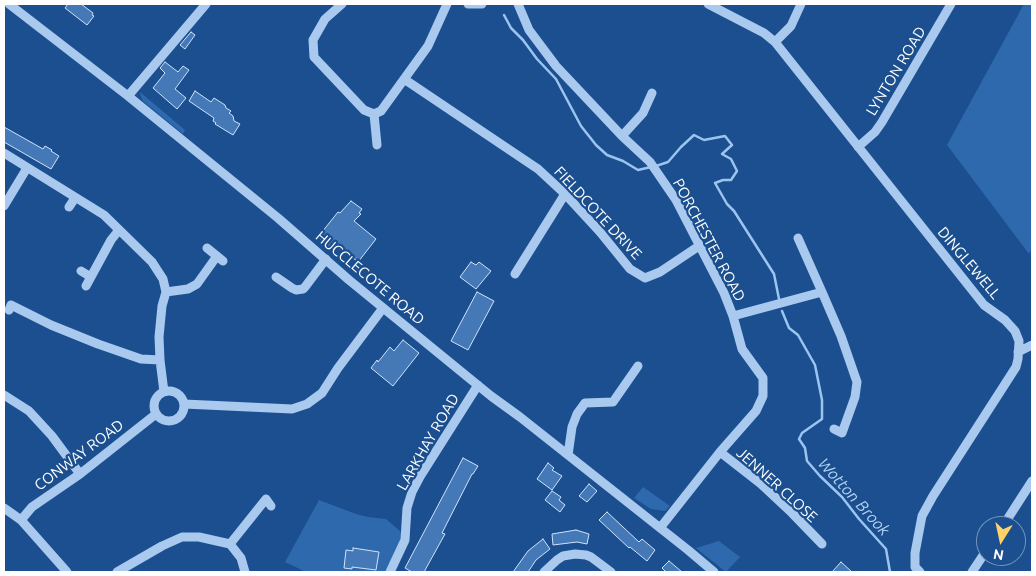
<!DOCTYPE html>
<html>
<head>
<meta charset="utf-8">
<style>
  body { margin:0 }
  #map { position:relative; width:1036px; height:576px; overflow:hidden; background:#1b4f8f; font-family:Ubuntu,sans-serif }
  canvas { display:block }
  .frame { position:absolute; inset:0; border:5px solid #fff; pointer-events:none }
  .north { position:absolute; left:976px; top:516px; width:50px; height:50px; box-sizing:border-box; background:#1b4f8f; border:1px solid #7695bc; border-radius:50%; rotate:190deg; font-size:14px; font-weight:700; line-height:20px; text-align:center; color:#fff }
  .north::after { content:''; display:block; margin:auto; width:18px; height:22px; background:#ffd166; clip-path:polygon(50% 0,100% 100%,50% 72%,0 100%) }
</style>
</head>
<body>
<div id="map">
<canvas width="1036" height="576"></canvas>
<div class="frame"></div>
<div class="north">N</div>
</div>
<script>
const g = document.querySelector('canvas').getContext('2d');
g.lineJoin = 'round';
function fillPath(path, color) {
  g.fillStyle = color;
  g.fill(path, 'evenodd');
}
function toPath(rows) {
  const path = new Path2D();
  for (const r of rows) {
    if (r.length === 3) {
      path.moveTo(r[0] + r[2], r[1]);
      path.arc(r[0], r[1], r[2], 0, 2 * Math.PI);
      continue;
    }
    path.moveTo(r[0], r[1]);
    for (let i = 2; i < r.length; i += 2) path.lineTo(r[i], r[i + 1]);
  }
  return path;
}
function stroke(path, color, width, dash) {
  g.strokeStyle = color;
  g.lineWidth = width;
  g.lineCap = dash ? 'butt' : 'round';
  g.setLineDash(dash || []);
  g.stroke(path);
}
function drawText(font, color, halo, rows, align = 'center') {
  g.font = font + ' Ubuntu,sans-serif';
  g.lineWidth = 4.5;
  g.setLineDash([]);
  g.textBaseline = 'middle';
  g.strokeStyle = halo;
  g.fillStyle = color;
  for (const [text, x, y, turn = 0] of rows) {
    g.save();
    g.translate(x, y);
    g.rotate((+turn || 0) * Math.PI / 180);
    g.textAlign = isNaN(turn) ? turn : align;
    if (halo) g.strokeText(text, 0, 0);
    g.fillText(text, 0, 0);
    g.restore();
  }
}
fillPath(toPath([
  [1024,4,1032,4,1032,249,1029,254,947,145],
  [140,92,185,130,183,134,143,101,141,97],
  [643,487,670,506,665,511,651,509,634,498],
  [319,500,356,514,368,517,386,519,400,531,402,537,400,544,385,572,306,572,285,562],
  [719,541,740,557,726,572,696,548]
]), '#2e69ad');
stroke(toPath([
  [504,15,511,28,523,40,537,59,556,79,581,126,596,145,607,155,623,161,638,170,651,167],
  [656,166,668,162,681,147,694,135,704,140,725,136,732,145,722,154,731,159,737,171,731,180,723,180,715,183,727,204,734,211,774,274,779,299],
  [782,311,789,328,798,335,815,365,822,400,822,419,802,433,799,439,805,448,807,461,820,476,842,497,859,519,886,549,890,572]
]), '#9cc4f0', 2.5);
const building = toPath([
  [68,4,81,4,93,13,92,15,94,16,87,25,65,8,68,4],
  [191,32,195,35,185,49,180,45,191,32],
  [165,62,178,72,183,66,189,70,175,89,186,98,177,109,153,88,165,73,160,68,165,62],
  [195,91,211,102,214,98,225,105,226,108,231,111,229,113,233,116,234,121,240,124,233,135,215,124,216,123,213,121,214,118,189,101,195,91],
  [4,127,43,149,45,146,52,150,51,151,59,156,51,169,4,142,4,127],
  [351,201,362,209,359,213,361,214,354,221,376,239,358,262,347,253,346,254,336,246,334,249,318,237,338,212,340,213,351,201],
  [471,262,476,265,479,262,491,271,476,289,460,277,471,262],
  [477,292,494,301,468,350,451,341,477,292],
  [403,340,419,353,393,386,371,368,377,360,378,362,390,347,394,351,403,340],
  [463,458,478,466,473,474,472,474,442,533,445,534,424,572,412,572,405,568,463,458],
  [548,463,554,468,552,470,562,476,552,490,537,479,548,463],
  [589,484,597,491,587,502,579,496,589,484],
  [552,491,561,497,559,500,565,505,560,512,545,500,552,491],
  [607,512,639,542,642,539,655,550,647,561,630,547,629,548,599,520,607,512],
  [576,530,589,534,587,544,577,542,553,545,552,534,576,530],
  [543,539,550,549,536,560,528,572,513,572,528,551,543,539],
  [353,548,379,552,376,570,352,567,352,569,344,568,346,550,353,551,353,548],
  [669,561,682,572,666,572,662,568,669,561],
  [841,562,852,572,832,572,841,562]
]);
fillPath(building, '#4478b7');
stroke(building, '#cfe3fa', 1);
stroke(toPath([
  [9,4,128,96,278,218,349,280,491,396,520,417,688,550,714,572],
  [342,4,325,19,313,40,314,57,364,110,374,114,381,111,428,46,447,4],
  [468,4,482,4],
  [518,4,529,30,556,66,622,136,650,162,676,200,724,293,733,316,742,349,763,378,763,396,756,411,720,452,660,528],
  [708,4,764,33,775,42,984,305,1005,320,1015,331,1019,341,1018,359,1016,367,933,496,922,516,915,553,915,567,920,572],
  [775,42,791,26,801,4],
  [404,79,538,169,565,194,600,232,630,269,645,278,660,272,699,246],
  [128,96,206,4],
  [374,114,377,145],
  [622,136,643,113,652,93],
  [858,147,875,132,882,122,951,4],
  [4,153,104,215,152,262,163,279,166,292,162,306,159,337,160,360,164,392],
  [4,206,27,168],
  [69,207,75,198],
  [798,238,822,292],
  [207,248,223,261],
  [81,271,91,277],
  [515,274,565,194],
  [276,277,292,288,296,290,303,289,305,287,326,259],
  [86,286,111,240,119,230],
  [166,292,188,289,197,284,217,256],
  [9,310,11,305,51,325,98,344,141,359,160,360],
  [733,316,822,292,841,336,857,382,855,397,842,433,834,429],
  [1018,352,1032,345],
  [169,406,15],
  [4,395,29,411,52,436,80,474],
  [184,404,292,409,307,404,322,393,338,368,383,308],
  [720,452,761,484,792,513,822,544],
  [568,455,572,427,577,414,585,403,613,402,638,366],
  [4,508,21,520,67,572],
  [21,520,32,507,80,474,156,414],
  [1003,526,1032,481],
  [230,544,266,499,271,506],
  [117,572,162,546,182,537,199,537,230,544,241,558,245,572],
  [390,572,405,540,407,508,412,492,421,475,478,385],
  [544,572,557,560,563,556,575,554,586,555,591,557,611,572],
  [972,572,986,551]
]), '#a9c9ee', 9);
drawText('15px', '#fff', '#1b4f8f', [
  ["LYNTON ROAD",896,71,-59],
  ["FIELDCOTE DRIVE",598,213,47],
  ["PORCHESTER ROAD",709,240,62],
  ["DINGLEWELL",969,263,50],
  ["HUCCLECOTE ROAD",370,278,40],
  ["LARKHAY ROAD",428,442,-60],
  ["CONWAY ROAD",79,455,-37],
  ["JENNER CLOSE",777,485,42]
]);
drawText('italic 16px', '#b5d3f5', '#1b4f8f', [
  ["Wotton Brook",854,497,48]
]);
</script>
</body>
</html>
